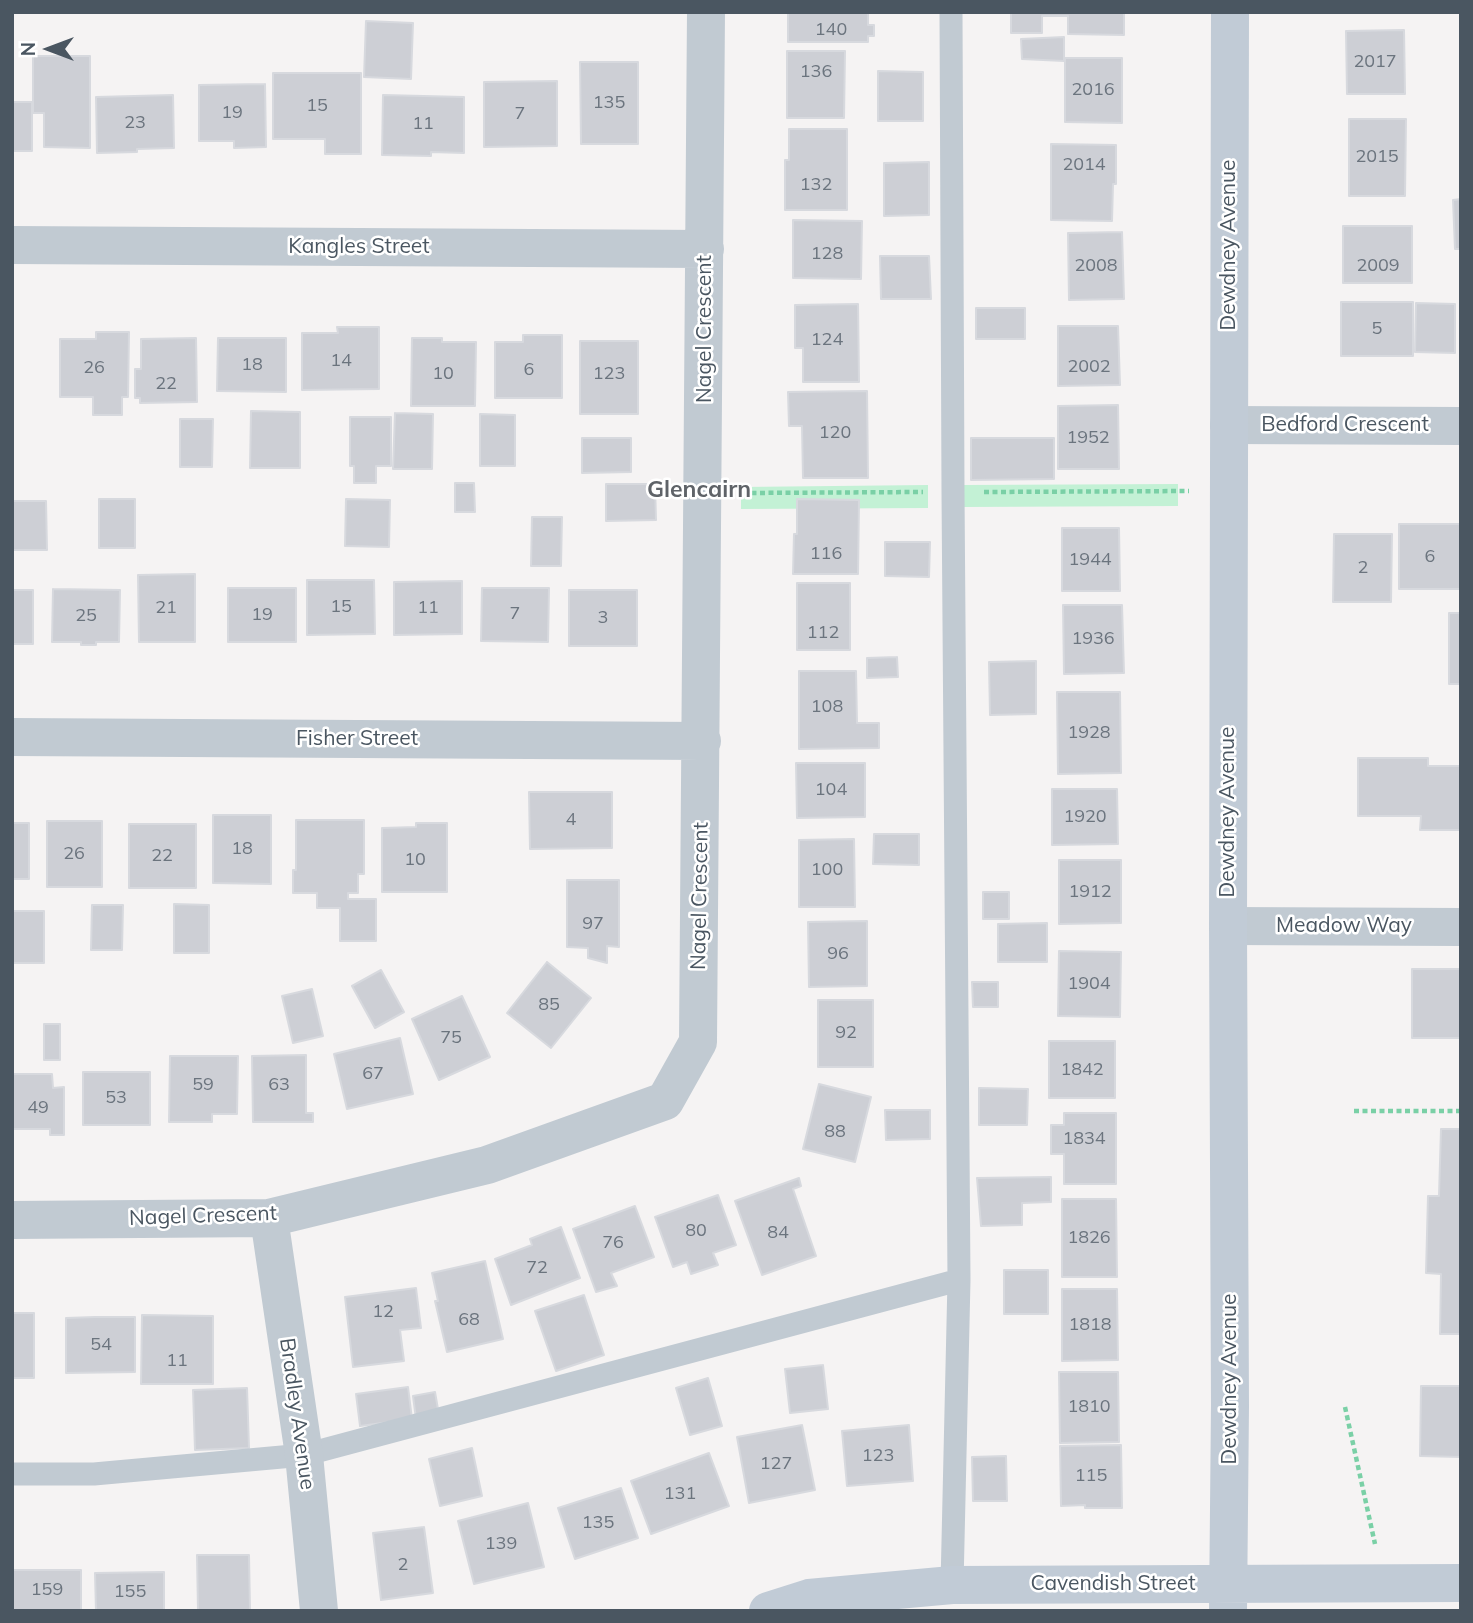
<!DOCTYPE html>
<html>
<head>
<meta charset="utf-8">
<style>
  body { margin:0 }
  #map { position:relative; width:1473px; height:1623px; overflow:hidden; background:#f5f3f3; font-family:Mulish,sans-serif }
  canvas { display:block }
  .frame { position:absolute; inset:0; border:14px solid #4a5661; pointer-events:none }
  .north { position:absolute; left:14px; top:14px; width:70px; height:70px; -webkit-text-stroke:5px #fff; paint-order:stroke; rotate:270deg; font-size:19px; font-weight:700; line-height:28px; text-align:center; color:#4a5661 }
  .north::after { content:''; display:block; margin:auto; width:24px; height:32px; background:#4a5661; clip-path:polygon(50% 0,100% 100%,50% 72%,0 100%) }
</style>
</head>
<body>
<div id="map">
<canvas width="1473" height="1623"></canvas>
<div class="frame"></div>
<div class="north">N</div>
</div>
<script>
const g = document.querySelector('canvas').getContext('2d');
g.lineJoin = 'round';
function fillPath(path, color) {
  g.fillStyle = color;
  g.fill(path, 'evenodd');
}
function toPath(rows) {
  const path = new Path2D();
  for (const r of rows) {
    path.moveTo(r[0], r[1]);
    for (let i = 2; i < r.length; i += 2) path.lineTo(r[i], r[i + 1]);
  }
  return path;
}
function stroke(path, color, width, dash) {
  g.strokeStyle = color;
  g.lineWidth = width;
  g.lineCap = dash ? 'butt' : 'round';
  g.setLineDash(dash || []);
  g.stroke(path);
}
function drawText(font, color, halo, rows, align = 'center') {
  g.font = font + ' Mulish,sans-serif';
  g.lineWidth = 5;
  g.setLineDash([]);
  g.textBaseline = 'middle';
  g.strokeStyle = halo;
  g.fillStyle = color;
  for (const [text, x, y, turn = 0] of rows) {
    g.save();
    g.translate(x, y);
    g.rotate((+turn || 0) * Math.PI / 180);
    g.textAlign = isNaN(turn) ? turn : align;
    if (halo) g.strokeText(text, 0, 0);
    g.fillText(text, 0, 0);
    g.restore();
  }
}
fillPath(toPath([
  [1178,484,1178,506,964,507,963,485],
  [928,485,928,508,741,509,741,487]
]), '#c3f1d5');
const building = toPath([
  [788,12,868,12,868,25,874,25,874,36,868,36,868,42,788,42,788,12],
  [1011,12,1124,12,1124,35,1068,34,1068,16,1042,16,1042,33,1011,33,1011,12],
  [366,21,413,23,411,79,364,77,366,21],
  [1404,30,1405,94,1347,94,1346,31,1404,30],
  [1064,37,1064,61,1022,59,1021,39,1064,37],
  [787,51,845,51,844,118,787,118,787,51],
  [33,56,90,56,90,148,44,147,44,113,33,113,33,56],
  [1065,58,1122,58,1122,123,1065,122,1065,58],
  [580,62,638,62,638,144,581,144,580,62],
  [878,71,923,72,923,121,878,121,878,71],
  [273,73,361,73,361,154,325,154,325,139,273,139,273,73],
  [557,81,557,146,484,147,484,82,557,81],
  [265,84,266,147,234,148,234,141,199,141,199,85,265,84],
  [173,95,174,148,137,149,137,152,97,153,96,97,173,95],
  [383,95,464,97,464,153,431,152,431,156,382,155,383,95],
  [12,102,32,102,32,151,12,151,12,102],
  [1349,119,1406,119,1405,196,1349,196,1349,119],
  [789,129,847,129,847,210,785,210,785,160,789,160,789,129],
  [1051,144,1116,145,1116,184,1113,184,1112,221,1051,220,1051,144],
  [929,162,929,215,884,216,884,163,929,162],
  [1461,199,1461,249,1455,249,1453,200,1461,199],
  [793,220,862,221,861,279,793,278,793,220],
  [1343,226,1412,226,1412,283,1343,283,1343,226],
  [1122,232,1124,299,1069,300,1068,233,1122,232],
  [880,256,929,256,931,299,881,299,880,256],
  [1341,302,1413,302,1413,356,1341,356,1341,302],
  [1416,303,1455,304,1455,353,1415,352,1416,303],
  [858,304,859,382,803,382,803,348,795,348,795,305,858,304],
  [976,308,1025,308,1025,339,976,339,976,308],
  [1058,326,1118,326,1120,385,1058,386,1058,326],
  [337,327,379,327,379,389,302,390,302,333,338,333,337,327],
  [96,332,129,332,128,397,122,397,122,415,93,415,93,397,60,397,60,339,96,339,96,332],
  [523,335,562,335,562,398,495,398,495,342,523,342,523,335],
  [196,338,197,402,140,403,140,398,135,398,135,369,141,369,141,339,196,338],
  [218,338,286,338,286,392,217,391,218,338],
  [412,338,442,338,442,342,476,342,475,406,411,406,412,338],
  [580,341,638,341,638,414,580,414,580,341],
  [867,391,868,478,803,478,802,426,789,426,788,392,867,391],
  [1118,405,1119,469,1058,469,1058,406,1118,405],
  [251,411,300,412,300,468,250,468,251,411],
  [395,413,433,414,432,469,393,469,395,413],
  [480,414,515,415,515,466,480,466,480,414],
  [350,417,391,417,391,466,376,466,376,483,354,483,354,466,350,466,350,417],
  [180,419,213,419,212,467,180,467,180,419],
  [582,438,631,438,631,472,582,473,582,438],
  [971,438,1054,438,1054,479,971,480,971,438],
  [455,483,474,483,475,512,455,512,455,483],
  [606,484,655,484,656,520,606,521,606,484],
  [99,499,135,499,135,548,99,548,99,499],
  [346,499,390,500,389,547,345,546,346,499],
  [797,499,859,500,858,574,793,574,794,534,797,534,797,499],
  [12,501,46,501,47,550,12,550,12,501],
  [532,517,562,517,561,566,531,566,532,517],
  [1399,524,1461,524,1461,589,1399,589,1399,524],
  [1062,528,1119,528,1120,591,1062,591,1062,528],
  [1334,534,1392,534,1391,602,1333,602,1334,534],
  [885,542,930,542,929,577,885,576,885,542],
  [195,574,195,642,139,642,138,575,195,574],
  [307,580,374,580,375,634,307,635,307,580],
  [462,581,462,634,394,635,394,582,462,581],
  [797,583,850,583,850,650,797,650,797,583],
  [228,588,296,588,296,642,228,642,228,588],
  [482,588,549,588,548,642,481,641,482,588],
  [53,589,120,590,119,642,96,642,96,645,81,645,81,642,52,642,53,589],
  [12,590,33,590,33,644,12,644,12,590],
  [569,590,637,590,637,646,569,646,569,590],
  [1063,605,1122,605,1124,673,1064,674,1063,605],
  [1449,613,1461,613,1461,684,1449,684,1449,613],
  [897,657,898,677,867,678,867,658,897,657],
  [1036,661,1036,714,990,715,989,662,1036,661],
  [799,671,856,671,857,723,879,723,879,748,799,749,799,671],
  [1057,692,1120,692,1121,773,1058,774,1057,692],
  [1358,758,1428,758,1428,766,1461,766,1461,830,1420,830,1421,816,1358,816,1358,758],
  [796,763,865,763,865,817,797,818,796,763],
  [1052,789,1117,789,1118,844,1052,845,1052,789],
  [529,792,612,792,612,848,530,849,529,792],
  [213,815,271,815,271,884,213,883,213,815],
  [296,820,364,820,364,874,358,874,358,893,348,893,348,899,376,899,376,941,340,941,340,908,317,908,317,893,293,893,293,870,296,870,296,820],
  [47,821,102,821,102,887,47,887,47,821],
  [12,823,29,823,29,879,12,879,12,823],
  [416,823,447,823,447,892,382,892,382,828,416,827,416,823],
  [129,824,196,824,196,888,129,888,129,824],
  [874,834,919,834,919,865,873,864,874,834],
  [854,839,855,907,799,907,799,840,854,839],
  [1059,860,1121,860,1121,923,1059,924,1059,860],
  [567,880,619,880,619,947,607,946,607,963,588,958,588,948,567,947,567,880],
  [983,892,1009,892,1009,919,983,919,983,892],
  [174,904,209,905,209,953,174,953,174,904],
  [92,905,123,905,122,950,91,950,92,905],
  [12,911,44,911,44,963,12,963,12,911],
  [867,921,867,986,809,987,808,922,867,921],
  [1047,923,1047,962,998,962,998,924,1047,923],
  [1059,951,1121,952,1120,1017,1058,1016,1059,951],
  [547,962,591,998,551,1048,507,1013,547,962],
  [1412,969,1461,969,1461,1038,1412,1038,1412,969],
  [381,970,404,1012,375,1028,352,986,381,970],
  [972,982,998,982,998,1007,973,1007,972,982],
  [312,989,323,1036,293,1043,282,996,312,989],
  [462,996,490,1057,439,1080,412,1019,462,996],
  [818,1000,873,1000,873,1067,818,1067,818,1000],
  [44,1024,60,1024,60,1060,44,1060,44,1024],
  [400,1038,413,1094,347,1109,334,1054,400,1038],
  [1049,1041,1115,1041,1115,1098,1049,1098,1049,1041],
  [306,1055,306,1113,313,1113,313,1122,253,1122,252,1056,306,1055],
  [170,1056,238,1056,237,1114,212,1114,212,1122,169,1122,170,1056],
  [83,1072,150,1072,150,1125,83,1125,83,1072],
  [12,1074,52,1074,53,1088,64,1087,64,1135,50,1135,50,1129,12,1129,12,1074],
  [819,1084,871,1097,855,1162,803,1149,819,1084],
  [979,1088,1028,1089,1027,1125,979,1125,979,1088],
  [885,1110,930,1110,930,1139,886,1140,885,1110],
  [1064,1113,1116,1113,1116,1184,1064,1184,1064,1154,1051,1154,1051,1125,1064,1125,1064,1113],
  [1441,1129,1461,1129,1461,1334,1440,1334,1441,1274,1426,1273,1428,1196,1439,1196,1441,1129],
  [1051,1177,1051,1202,1022,1203,1022,1225,981,1226,977,1178,1051,1177],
  [799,1178,801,1186,793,1189,816,1256,762,1275,735,1201,799,1178],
  [718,1195,736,1245,713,1253,718,1265,691,1274,687,1262,673,1267,655,1217,718,1195],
  [1062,1199,1116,1199,1117,1277,1062,1277,1062,1199],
  [635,1206,654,1257,611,1273,617,1286,596,1292,573,1229,635,1206],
  [561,1227,580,1278,511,1305,495,1259,532,1245,530,1239,561,1227],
  [485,1261,503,1339,447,1352,435,1301,438,1301,432,1273,485,1261],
  [1004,1270,1048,1270,1048,1314,1004,1314,1004,1270],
  [416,1288,421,1328,400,1330,404,1361,353,1367,345,1297,416,1288],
  [1062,1289,1117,1289,1118,1360,1062,1361,1062,1289],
  [584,1295,604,1355,556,1371,535,1311,584,1295],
  [12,1313,34,1313,34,1378,12,1378,12,1313],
  [142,1315,213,1316,213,1384,141,1384,142,1315],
  [95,1317,135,1317,135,1372,66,1373,66,1318,95,1317],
  [823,1365,828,1409,790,1413,785,1369,823,1365],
  [1059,1372,1118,1372,1119,1442,1060,1443,1059,1372],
  [708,1378,722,1426,690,1435,676,1388,708,1378],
  [1421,1386,1461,1386,1461,1457,1420,1456,1421,1386],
  [408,1387,412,1419,360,1426,356,1394,408,1387],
  [247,1388,249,1448,195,1450,193,1390,247,1388],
  [435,1392,439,1415,416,1419,413,1396,435,1392],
  [802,1425,815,1490,749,1503,737,1437,802,1425],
  [909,1425,913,1481,847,1486,842,1431,909,1425],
  [1121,1445,1122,1508,1085,1508,1085,1505,1061,1506,1060,1446,1121,1445],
  [472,1448,482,1496,440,1506,429,1459,472,1448],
  [709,1453,729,1506,651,1534,631,1481,709,1453],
  [1006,1456,1007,1501,973,1501,972,1457,1006,1456],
  [621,1488,638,1538,575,1559,558,1508,621,1488],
  [528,1503,544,1567,474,1584,458,1521,528,1503],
  [424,1527,433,1593,381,1600,373,1533,424,1527],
  [197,1555,249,1555,250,1611,198,1611,197,1555],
  [13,1570,81,1570,81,1611,13,1611,13,1570],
  [164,1572,164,1611,96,1611,95,1573,164,1572]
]);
fillPath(building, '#cdcfd5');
stroke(building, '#d7d9de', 2);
stroke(toPath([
  [984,492,1189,491],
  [743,493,923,492],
  [1354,1111,1461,1111],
  [1345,1407,1375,1544]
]), '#7ad0a6', 4.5, [5, 3.5]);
stroke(toPath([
  [951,12,953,492,959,1280,952,1585],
  [12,1474,94,1474,304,1455,959,1280]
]), '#c1cad2', 23);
stroke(toPath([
  [12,245,705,249],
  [1229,425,1461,426],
  [12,737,702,741],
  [1228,926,1461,927],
  [269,1218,304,1455,319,1611],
  [12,1220,269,1218,487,1165,665,1101,698,1042,706,12]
]), '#c1cad2', 38);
stroke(toPath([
  [768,1611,809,1598,952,1585,1461,1583],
  [1228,1611,1230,1406,1228,926,1230,12]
]), '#c1cbd6', 38);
drawText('18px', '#6b747e', null, [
  ["140",831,30],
  ["2017",1375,62],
  ["136",816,72],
  ["2016",1093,90],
  ["135",609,103],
  ["15",317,106],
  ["19",232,113],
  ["7",520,114],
  ["23",135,123],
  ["11",423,124],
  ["2015",1377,157],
  ["2014",1084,165],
  ["132",816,185],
  ["128",827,254],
  ["2008",1096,266],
  ["2009",1378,266],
  ["5",1377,329],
  ["124",827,340],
  ["14",341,361],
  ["18",252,365],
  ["2002",1089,367],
  ["26",94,368],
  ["6",529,370],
  ["10",443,374],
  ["123",609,374],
  ["22",166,384],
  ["120",835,433],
  ["1952",1088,438],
  ["116",826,554],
  ["6",1430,557],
  ["1944",1090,560],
  ["2",1363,568],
  ["15",341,607],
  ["21",166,608],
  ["11",428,608],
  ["7",515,614],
  ["19",262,615],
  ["25",86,616],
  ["3",603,618],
  ["112",823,633],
  ["1936",1093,639],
  ["108",827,707],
  ["1928",1089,733],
  ["104",831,790],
  ["1920",1085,817],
  ["4",571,820],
  ["18",242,849],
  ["26",74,854],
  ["22",162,856],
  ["10",415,860],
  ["100",827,870],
  ["1912",1090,892],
  ["97",593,924],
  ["96",838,954],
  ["1904",1089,984],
  ["85",549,1005],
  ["92",846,1033],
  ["75",451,1038],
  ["1842",1082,1070],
  ["67",373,1074],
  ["59",203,1085],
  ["63",279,1085],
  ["53",116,1098],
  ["49",38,1108],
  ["88",835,1132],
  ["1834",1084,1139],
  ["80",696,1231],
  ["84",778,1233],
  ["1826",1089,1238],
  ["76",613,1243],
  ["72",537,1268],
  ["12",383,1312],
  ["68",469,1320],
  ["1818",1090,1325],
  ["54",101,1345],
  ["11",177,1361],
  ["1810",1089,1407],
  ["123",878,1456],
  ["127",776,1464],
  ["115",1091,1476],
  ["131",680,1494],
  ["135",598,1523],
  ["139",501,1544],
  ["2",403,1565],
  ["159",47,1590],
  ["155",130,1592]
]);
drawText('21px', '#4a5661', '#fff', [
  ["Dewdney Avenue",1229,245,-90],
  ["Kangles Street",359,247],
  ["Nagel Crescent",705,329,-90],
  ["Bedford Crescent",1345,425],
  ["Fisher Street",357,739],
  ["Dewdney Avenue",1228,812,-90],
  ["Nagel Crescent",700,896,-89],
  ["Meadow Way",1344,926],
  ["Nagel Crescent",203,1216,-2],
  ["Dewdney Avenue",1230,1379,-90],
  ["Bradley Avenue",297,1414,82],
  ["Cavendish Street",1113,1584]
]);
drawText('bold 23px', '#5f6368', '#fff', [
  ["Glencairn",699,490]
]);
</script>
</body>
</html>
